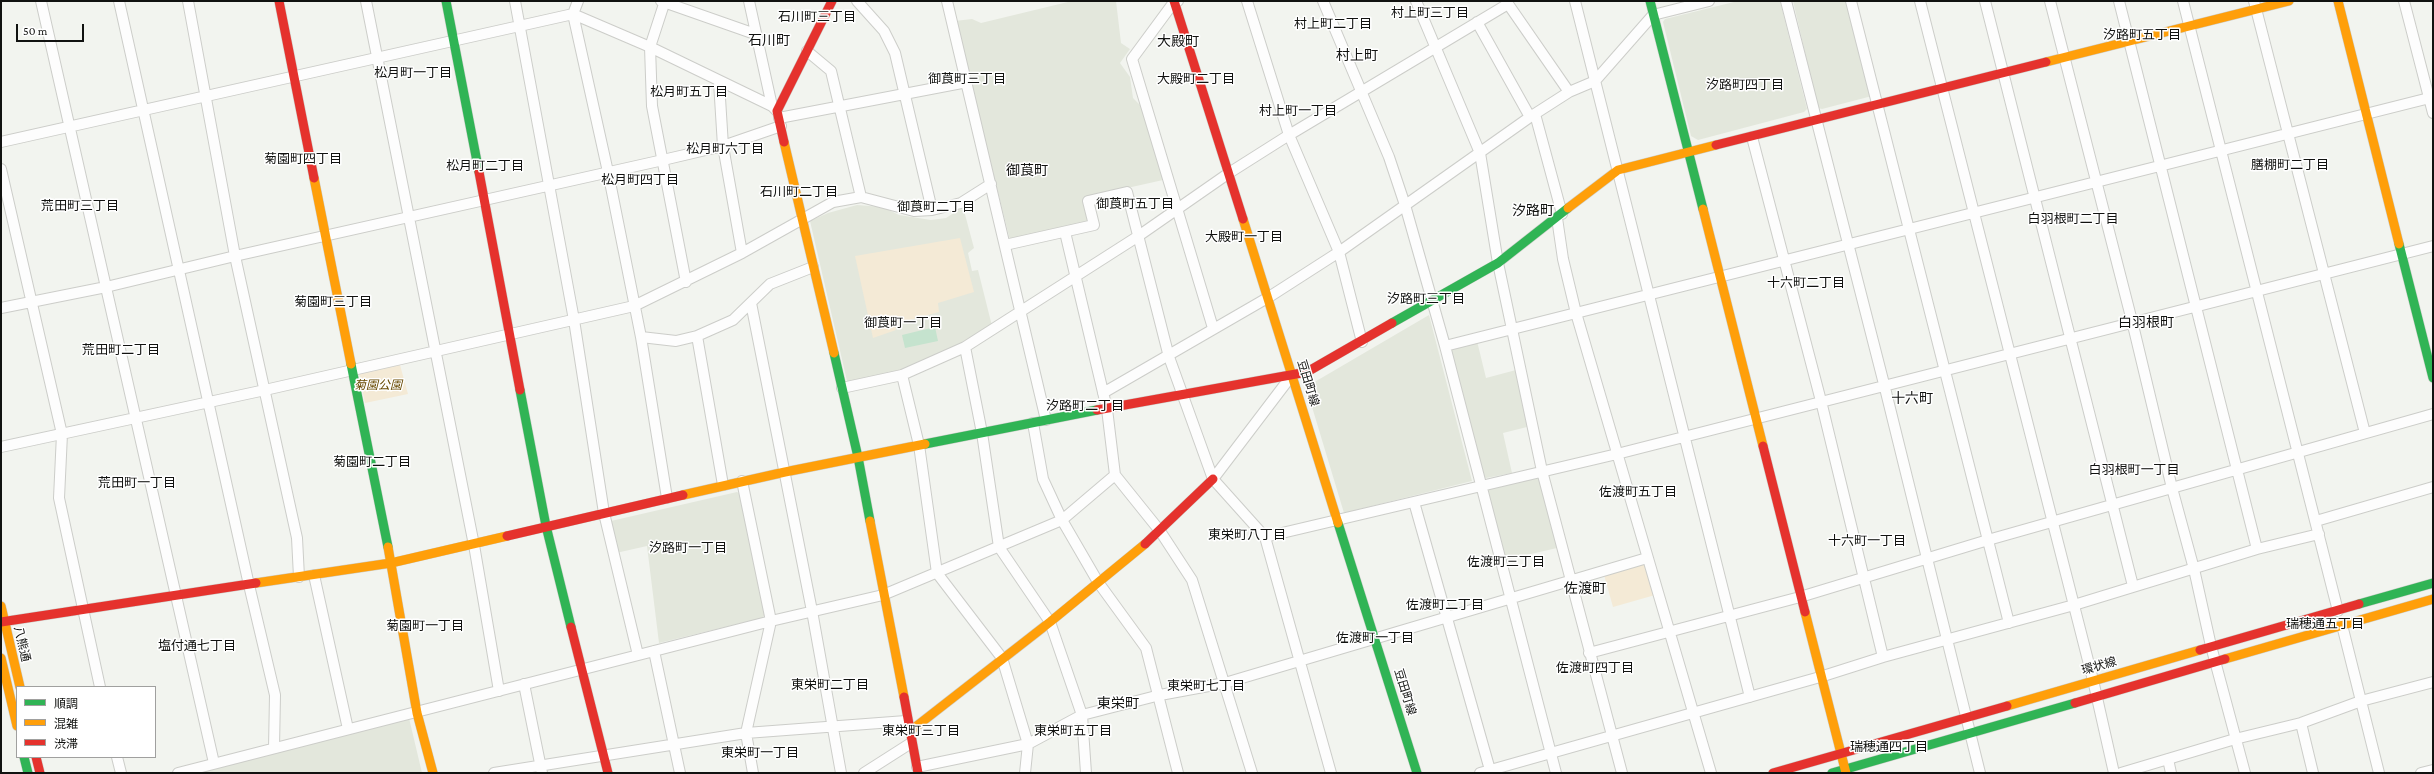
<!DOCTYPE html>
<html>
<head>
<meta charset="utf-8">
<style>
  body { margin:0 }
  #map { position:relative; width:2434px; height:774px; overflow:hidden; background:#f2f4ef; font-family:"Crimson Pro","Noto Sans JP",serif }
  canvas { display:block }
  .frame { position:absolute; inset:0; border:2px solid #111210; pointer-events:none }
  .legend { position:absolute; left:16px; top:686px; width:140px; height:72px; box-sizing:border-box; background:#fff; border:1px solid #a0a09f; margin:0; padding:5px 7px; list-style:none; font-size:12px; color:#111210 }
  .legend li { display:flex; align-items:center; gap:8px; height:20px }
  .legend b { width:20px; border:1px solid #a0a09f }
  .scale { position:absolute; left:16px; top:24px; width:68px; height:18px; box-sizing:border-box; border:2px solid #111210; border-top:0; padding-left:5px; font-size:12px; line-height:14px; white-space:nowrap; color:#111210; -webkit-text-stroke:3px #fff; paint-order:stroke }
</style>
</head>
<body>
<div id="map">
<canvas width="2434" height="774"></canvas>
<div class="frame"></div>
<ul class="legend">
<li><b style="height:5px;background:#30b455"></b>順調</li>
<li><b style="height:5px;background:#ff9f0a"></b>混雑</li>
<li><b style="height:5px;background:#e5322d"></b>渋滞</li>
</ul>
<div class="scale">50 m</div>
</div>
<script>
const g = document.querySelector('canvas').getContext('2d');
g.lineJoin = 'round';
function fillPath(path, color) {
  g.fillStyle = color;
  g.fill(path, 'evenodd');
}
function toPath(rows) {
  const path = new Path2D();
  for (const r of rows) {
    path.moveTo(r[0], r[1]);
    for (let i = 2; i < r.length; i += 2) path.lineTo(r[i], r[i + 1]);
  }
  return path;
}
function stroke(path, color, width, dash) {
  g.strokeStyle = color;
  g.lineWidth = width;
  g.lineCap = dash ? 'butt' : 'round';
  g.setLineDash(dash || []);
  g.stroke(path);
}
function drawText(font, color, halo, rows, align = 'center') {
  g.font = font + ' "Crimson Pro","Noto Sans JP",serif';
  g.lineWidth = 3;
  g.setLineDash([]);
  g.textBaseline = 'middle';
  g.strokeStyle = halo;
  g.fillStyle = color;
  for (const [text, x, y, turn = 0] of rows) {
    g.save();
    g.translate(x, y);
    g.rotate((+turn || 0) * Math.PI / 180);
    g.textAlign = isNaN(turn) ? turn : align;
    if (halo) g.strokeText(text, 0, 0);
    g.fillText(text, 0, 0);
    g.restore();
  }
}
fillPath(toPath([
  [1072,1,1116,1,1121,43,1130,49,1120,63,1130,77,1133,98,1142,107,1163,180,1087,197,1089,219,1087,223,1010,240,955,21,972,19,981,23],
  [1738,1,1780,1,1807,109,1804,112,1698,140,1691,136,1663,22,1665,19],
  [1793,1,1848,1,1872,96,1822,109,1818,108],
  [857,205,883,207,899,215,931,220,946,218,963,207,974,248,968,253,972,271,978,270,992,326,964,343,900,370,850,382,847,381,810,221,828,213],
  [1429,315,1472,481,1344,513,1306,387],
  [1477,341,1486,378,1516,370,1527,427,1503,433,1512,473,1486,478,1482,476,1450,352,1452,347],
  [1536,477,1539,478,1557,548,1505,560,1486,491,1487,488],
  [737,492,740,494,767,613,762,618,659,643,647,546,616,553,611,521],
  [409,718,422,773,191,773]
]), '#e3e7dc');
fillPath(toPath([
  [960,238,974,292,938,303,939,312,895,324,896,330,873,338,855,256],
  [400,365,408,394,365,403,359,373],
  [1645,563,1655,595,1613,607,1604,575]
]), '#f4ead6');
fillPath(toPath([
  [935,327,938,341,905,348,902,335]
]), '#c5e3ce');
const street = toPath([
  [41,1,214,763],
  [119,1,249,585,275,695,274,748],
  [188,1,235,256,297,538,299,577],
  [366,1,474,545,499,691],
  [515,1,574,320,604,513,638,655],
  [578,1,573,14,608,172,641,337,667,498],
  [661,1,755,34],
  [665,1,650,47,652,106,686,282],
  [749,1,772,106],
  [857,1,884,31,895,53,932,210],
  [947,1,1046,420],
  [1178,1,1174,2,1132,59,1213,328],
  [1247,1,1289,135,1339,252,1362,342],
  [1323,1,1389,157,1405,205,1445,346,1556,773],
  [1416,1,1480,153,1498,263,1542,471,1622,773],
  [1506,1,1569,92],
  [1575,1,1750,697],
  [1786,1,1884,384,1980,773],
  [1851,1,2009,623],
  [1920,1,2093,680,2114,773],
  [1985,1,2133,586],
  [2050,1,2132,321,2172,488,2194,569,2211,646,2245,773],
  [2119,1,2257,549],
  [2183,1,2338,611],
  [2254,1,2365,433],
  [2404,1,2433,113],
  [1477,22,1530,117],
  [807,51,831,71,861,197],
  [719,82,723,146,742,253],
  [1535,114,1562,214],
  [779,118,967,82],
  [1752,137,1821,401,1883,657],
  [1,142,573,14,650,47,772,106,777,111],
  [1,169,62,434,59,498,100,687],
  [1557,218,1563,259,1576,313,1711,773],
  [1065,232,1107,409,1115,475],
  [1005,245,1094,225,1088,201,1127,192,1169,357,1213,479,1265,537,1331,773],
  [751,303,812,611,841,773],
  [1,308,106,287,235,256,663,160,723,146,781,126],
  [697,336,723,485],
  [641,337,676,341,697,336,733,320,770,284,813,267],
  [1445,346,2433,97],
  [965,347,982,433,999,547,1050,622,1082,715,1086,773],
  [902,375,919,445,937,573,1002,658,1028,744,1025,773],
  [842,388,902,375,965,347,1137,237,1229,173,1289,135,1508,4],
  [1103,393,1269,297,1339,252,1530,117,1569,92,1595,81,1653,15,1709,1],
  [1033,423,1043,479,1062,520,1098,582,1146,648,1178,773],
  [1,447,265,390,634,306,742,253,833,202,861,197,914,211,932,210,961,203,991,184],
  [1213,479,1292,375],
  [742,481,771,621,746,733,753,773],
  [1414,502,1490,770],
  [2316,521,2433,487],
  [1265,537,1617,454,2433,246],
  [314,575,348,729],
  [2342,625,2379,773],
  [654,651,680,773],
  [1589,653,1800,597,1988,540,2433,414],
  [524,684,542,773],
  [2301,723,2313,773],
  [117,757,121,773],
  [2168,759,2171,773],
  [917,767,1028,744,1082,715,1160,695,1225,683,1647,558],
  [178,773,771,621,883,595,1062,520,1115,475,1160,531,1192,580,1252,773],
  [494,773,746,733,906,721],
  [864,773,911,743],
  [1480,773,1820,677,1883,657,2074,605,2257,549,2319,534],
  [2121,773,2235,739,2301,723,2361,701,2433,682],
  [2421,773,2433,770]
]);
const fast = toPath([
  [446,1,479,172],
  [1650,1,1703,209],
  [2399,244,2433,378],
  [1392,323,1498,263,1568,208],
  [834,353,858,457,870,521],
  [351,364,388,547],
  [520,390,546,526,571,627],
  [925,444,1097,410],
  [1338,523,1417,773],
  [2359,604,2433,583],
  [24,757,28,773],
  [1832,773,2075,703]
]);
const slow = toPath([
  [2338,1,2399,244],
  [2046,62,2289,1],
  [784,142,834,353],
  [314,178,351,364],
  [1568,208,1618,170,1716,145],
  [1703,209,1763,446],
  [1243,219,1338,523],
  [683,495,785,472,925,444],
  [870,521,904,697],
  [388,547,417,713,433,773],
  [256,583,391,563,507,536],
  [1,606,20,687],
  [1805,612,1846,773],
  [1,658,17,726],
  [2225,659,2433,599],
  [2007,706,2200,650],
  [909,732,1050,622,1145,544]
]);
const jam = toPath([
  [279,1,314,178],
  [1174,1,1243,219],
  [784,142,777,111,832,1],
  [1716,145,2046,62],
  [479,172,520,390],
  [1097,410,1307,372,1392,323],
  [1763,446,1805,612],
  [507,536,683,495],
  [1145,544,1213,479],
  [1,622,256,583],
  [571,627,608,773],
  [2200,650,2359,604],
  [904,697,918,773],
  [2075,703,2225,659],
  [36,757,40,773],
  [1773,773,2007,706]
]);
stroke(street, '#cccdc9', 12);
stroke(fast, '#cccdc9', 10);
stroke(slow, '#cccdc9', 10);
stroke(jam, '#cccdc9', 10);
stroke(street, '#fdfdfd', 10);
stroke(fast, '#30b455', 9);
stroke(slow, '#ff9f0a', 9);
stroke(jam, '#e5322d', 9);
drawText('12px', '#111210', '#fff', [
  ["豆田町線",1308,383,73],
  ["八熊通",22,644,77],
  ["環状線",2099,666,-16],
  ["豆田町線",1405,692,73]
]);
drawText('italic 12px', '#674900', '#fff', [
  ["菊園公園",378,385]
]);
drawText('13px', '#111210', '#fff', [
  ["村上町三丁目",1430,13],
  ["石川町三丁目",817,17],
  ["村上町二丁目",1333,24],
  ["汐路町五丁目",2142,35],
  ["松月町一丁目",413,73],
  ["御莨町三丁目",967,79],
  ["大殿町二丁目",1196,79],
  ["汐路町四丁目",1745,85],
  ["松月町五丁目",689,92],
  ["村上町一丁目",1298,111],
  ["松月町六丁目",725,149],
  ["菊園町四丁目",303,159],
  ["膳棚町二丁目",2290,165],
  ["松月町二丁目",485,166],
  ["松月町四丁目",640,180],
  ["石川町二丁目",799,192],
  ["御莨町五丁目",1135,204],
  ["荒田町三丁目",80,206],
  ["御莨町二丁目",936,207],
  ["白羽根町二丁目",2073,219],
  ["大殿町一丁目",1244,237],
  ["十六町二丁目",1806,283],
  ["汐路町三丁目",1426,299],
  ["菊園町三丁目",333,302],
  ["御莨町一丁目",903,323],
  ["荒田町二丁目",121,350],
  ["汐路町二丁目",1085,406],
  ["菊園町二丁目",372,462],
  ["白羽根町一丁目",2134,470],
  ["荒田町一丁目",137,483],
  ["佐渡町五丁目",1638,492],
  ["東栄町八丁目",1247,535],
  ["十六町一丁目",1867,541],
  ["汐路町一丁目",688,548],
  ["佐渡町三丁目",1506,562],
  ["佐渡町二丁目",1445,605],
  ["瑞穂通五丁目",2325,624],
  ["菊園町一丁目",425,626],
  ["佐渡町一丁目",1375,638],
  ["塩付通七丁目",197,646],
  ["佐渡町四丁目",1595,668],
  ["東栄町二丁目",830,685],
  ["東栄町七丁目",1206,686],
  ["東栄町三丁目",921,731],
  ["東栄町五丁目",1073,731],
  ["瑞穂通四丁目",1889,747],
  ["東栄町一丁目",760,753]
]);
drawText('14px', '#111210', '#fff', [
  ["石川町",769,41],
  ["大殿町",1178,42],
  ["村上町",1357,56],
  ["御莨町",1027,171],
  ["汐路町",1533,211],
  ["白羽根町",2146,323],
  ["十六町",1912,399],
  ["佐渡町",1585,589],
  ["東栄町",1118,704]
]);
</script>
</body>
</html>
